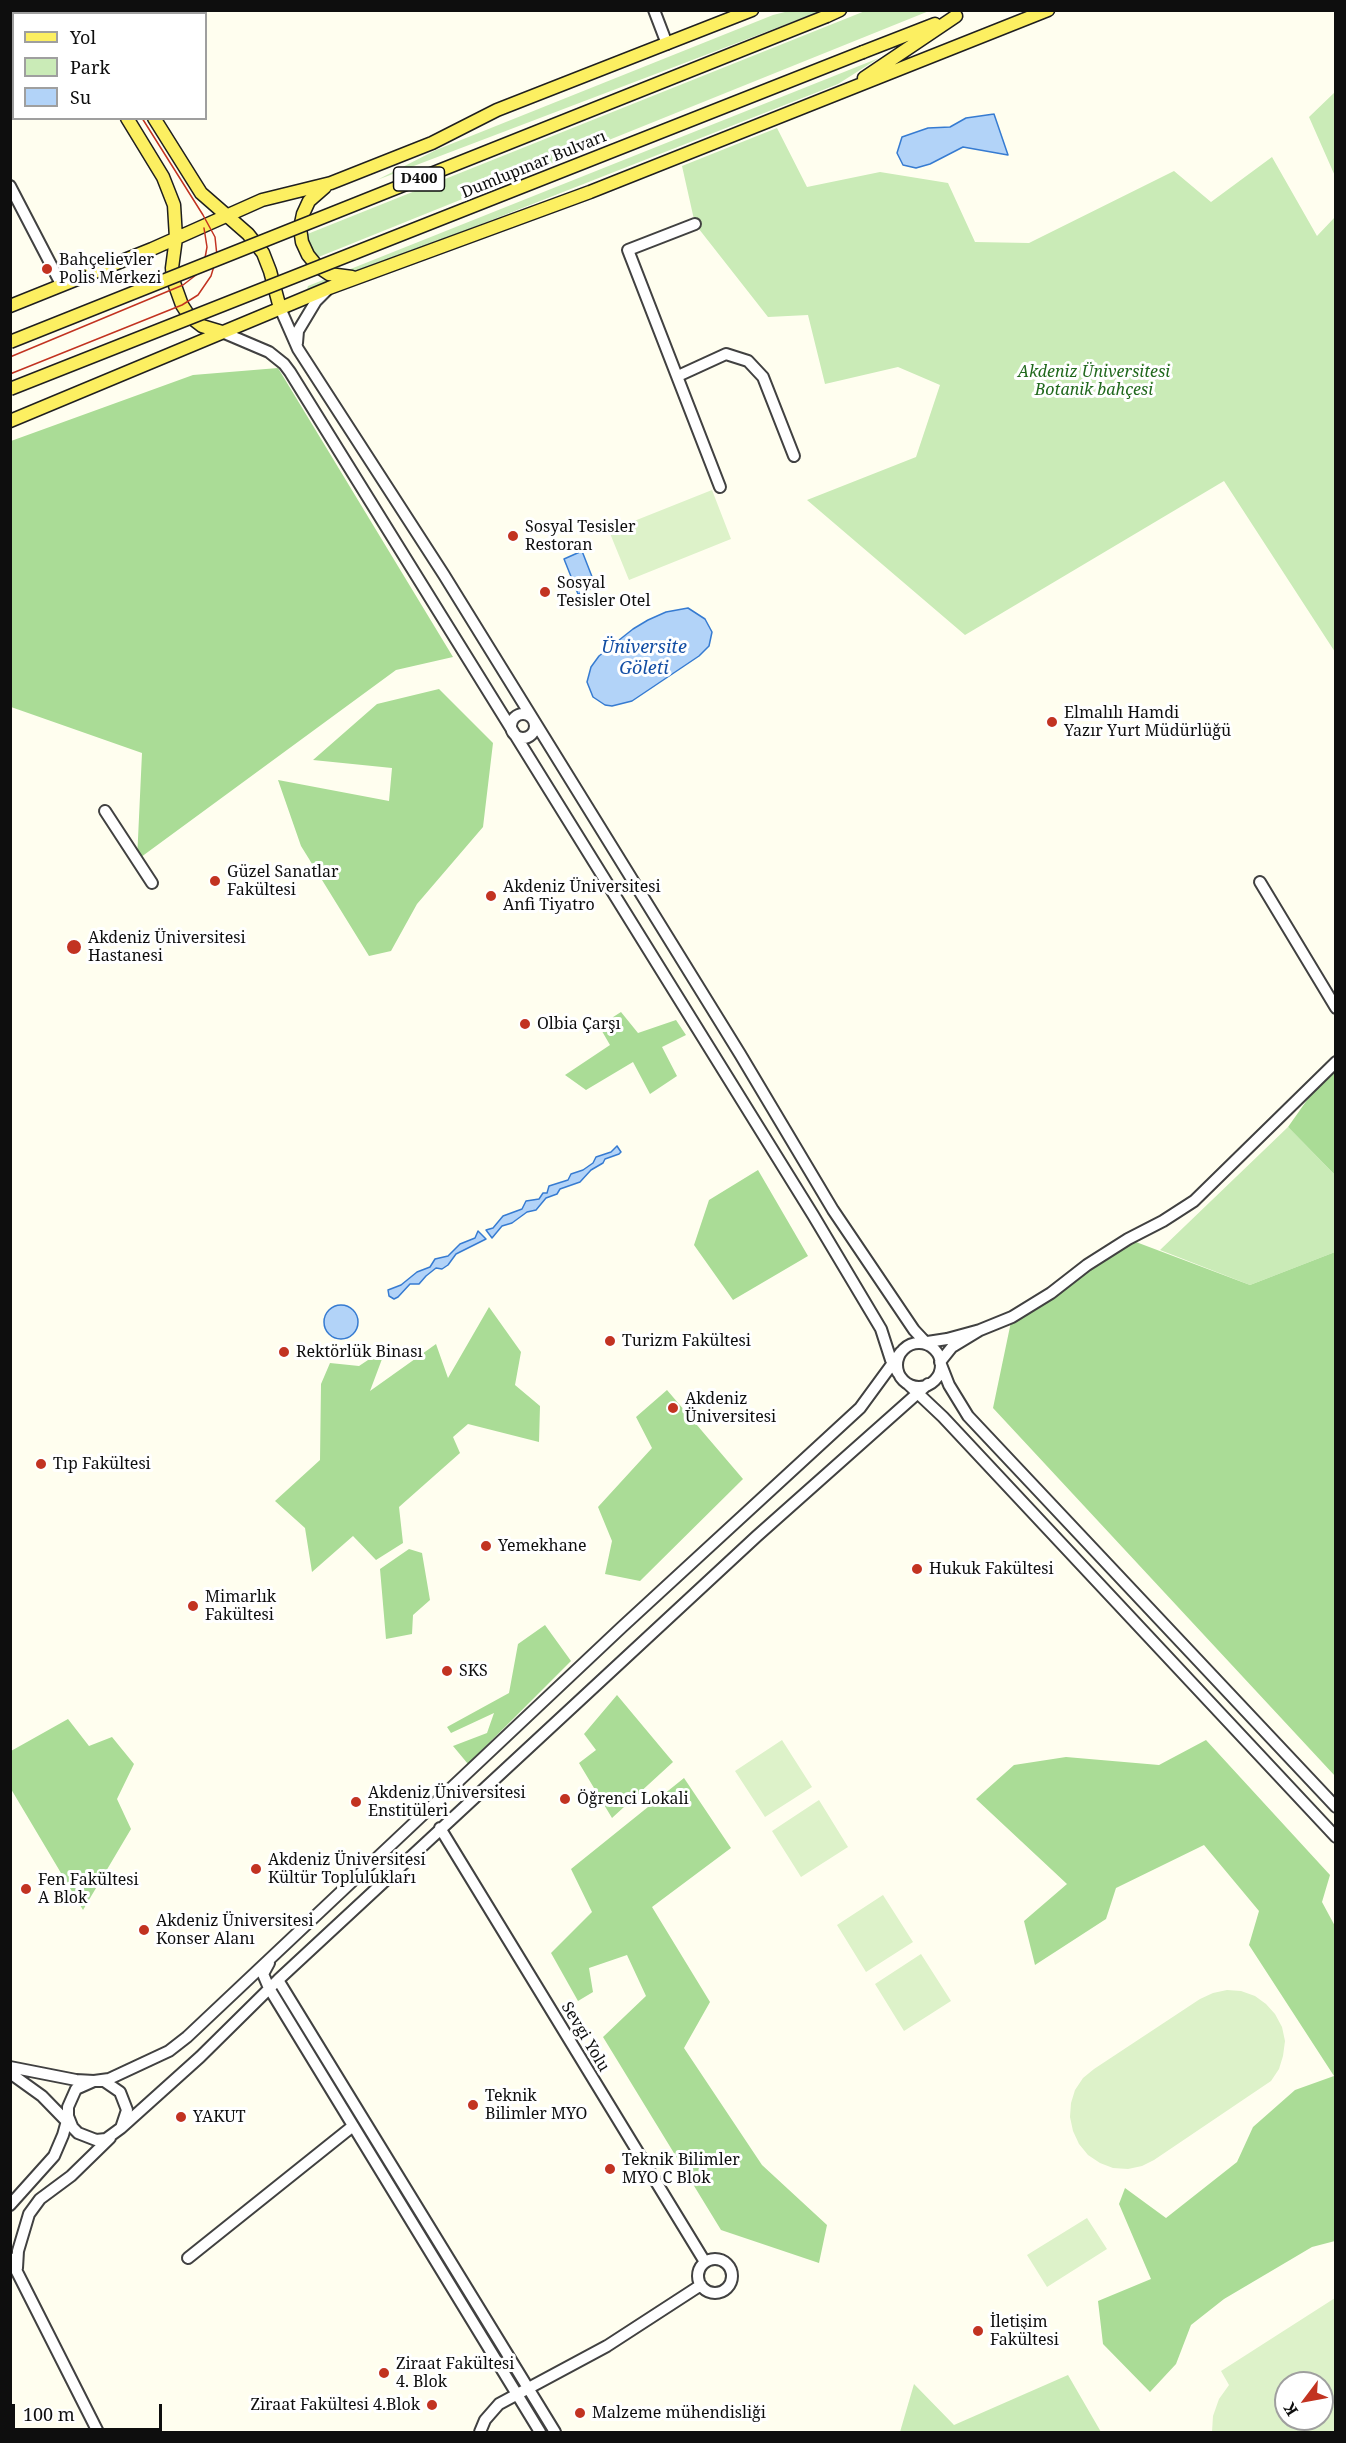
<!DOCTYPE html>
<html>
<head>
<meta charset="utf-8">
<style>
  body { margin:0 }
  #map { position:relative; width:1346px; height:2443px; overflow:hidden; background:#fffeef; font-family:"Noto Serif",serif }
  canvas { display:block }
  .frame { position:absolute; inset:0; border:12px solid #0e0e0e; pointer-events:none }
  .legend { position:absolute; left:12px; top:12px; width:195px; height:108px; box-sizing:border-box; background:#fff; border:2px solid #9f9f9f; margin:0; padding:8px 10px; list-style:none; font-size:18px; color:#0e0e0e }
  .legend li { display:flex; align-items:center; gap:12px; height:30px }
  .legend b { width:30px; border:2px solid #9f9f9f }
  .north { position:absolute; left:1274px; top:2371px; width:60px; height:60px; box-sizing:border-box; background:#fff; border:2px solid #9f9f9f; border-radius:50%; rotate:238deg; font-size:16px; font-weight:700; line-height:24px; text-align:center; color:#0e0e0e }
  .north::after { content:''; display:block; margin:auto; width:21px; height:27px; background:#c23321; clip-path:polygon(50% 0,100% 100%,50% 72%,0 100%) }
  .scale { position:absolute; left:12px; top:2404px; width:150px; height:27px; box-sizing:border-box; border:3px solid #0e0e0e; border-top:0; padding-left:8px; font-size:18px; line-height:21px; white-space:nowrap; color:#0e0e0e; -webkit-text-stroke:4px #fff; paint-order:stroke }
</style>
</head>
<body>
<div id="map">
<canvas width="1346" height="2443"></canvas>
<div class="frame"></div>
<ul class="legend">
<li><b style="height:8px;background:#fcef61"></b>Yol</li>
<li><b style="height:16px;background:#caebb7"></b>Park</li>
<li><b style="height:16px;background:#b2d3f8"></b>Su</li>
</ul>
<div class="north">K</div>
<div class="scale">100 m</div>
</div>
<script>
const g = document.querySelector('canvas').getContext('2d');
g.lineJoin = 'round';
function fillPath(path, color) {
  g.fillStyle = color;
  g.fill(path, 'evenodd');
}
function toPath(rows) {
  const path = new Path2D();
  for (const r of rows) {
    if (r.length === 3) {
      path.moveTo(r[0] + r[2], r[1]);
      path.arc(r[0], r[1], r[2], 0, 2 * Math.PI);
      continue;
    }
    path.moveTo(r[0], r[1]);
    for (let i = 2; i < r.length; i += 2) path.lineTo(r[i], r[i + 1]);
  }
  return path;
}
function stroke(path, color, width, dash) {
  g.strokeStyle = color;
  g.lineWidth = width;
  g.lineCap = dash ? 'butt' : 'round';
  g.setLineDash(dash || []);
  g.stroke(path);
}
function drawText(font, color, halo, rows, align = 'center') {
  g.font = font + ' "Noto Serif",serif';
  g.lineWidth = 6;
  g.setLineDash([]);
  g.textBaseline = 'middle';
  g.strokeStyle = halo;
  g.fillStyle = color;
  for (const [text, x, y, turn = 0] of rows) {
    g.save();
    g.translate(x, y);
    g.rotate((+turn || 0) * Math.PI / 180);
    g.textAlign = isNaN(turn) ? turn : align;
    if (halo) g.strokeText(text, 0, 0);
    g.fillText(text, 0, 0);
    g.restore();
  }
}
fillPath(toPath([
  [789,11,821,11,377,180,436,150,773,15],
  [865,11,929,11,316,258,305,235],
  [879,58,838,84,306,293,308,286],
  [1335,92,1335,176,1309,117],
  [777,128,807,187,880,172,948,183,975,242,1029,243,1174,171,1211,202,1272,157,1317,236,1335,217,1335,652,1224,481,965,635,807,500,916,457,940,385,898,367,825,384,808,315,768,317,695,224,682,166],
  [1288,1127,1335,1175,1335,1252,1250,1285,1160,1250],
  [1068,2375,1101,2432,900,2432,914,2384,954,2425]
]), '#caebb7');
fillPath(toPath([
  [278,368,453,657,396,670,137,860,142,753,11,707,11,441,193,375],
  [439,689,493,743,483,827,417,904,391,951,369,956,301,846,278,780,389,801,392,768,313,760,377,704],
  [621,1012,638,1033,676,1020,686,1035,662,1047,677,1076,650,1094,633,1062,586,1090,565,1075,610,1045,599,1026],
  [1335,1065,1335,1175,1288,1127,1329,1069],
  [758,1170,808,1256,733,1300,694,1245,709,1200],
  [1128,1239,1250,1285,1335,1252,1335,1776,993,1408,1012,1317],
  [489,1307,521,1352,515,1385,540,1406,539,1442,468,1424,453,1437,460,1453,399,1507,403,1543,376,1560,353,1536,312,1572,305,1528,275,1501,320,1460,321,1384,330,1363,359,1366,374,1356,382,1359,370,1391,436,1344,448,1378],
  [667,1390,743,1479,640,1581,605,1574,612,1541,598,1507,652,1448,636,1417],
  [409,1549,422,1553,430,1600,413,1615,412,1634,386,1639,380,1569],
  [545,1625,571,1661,468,1764,453,1746,487,1733,494,1713,451,1733,447,1727,509,1693,518,1644],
  [617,1695,673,1762,612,1818,579,1763,596,1750,584,1734],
  [68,1719,89,1746,112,1737,134,1764,117,1799,131,1829,83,1910,11,1789,11,1751],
  [1206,1740,1330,1875,1322,1902,1336,1928,1335,2241,1312,2247,1224,2299,1191,2325,1176,2364,1150,2392,1103,2344,1098,2301,1151,2279,1119,2204,1125,2188,1166,2218,1237,2162,1253,2127,1295,2090,1334,2076,1249,1945,1259,1911,1204,1845,1116,1888,1106,1919,1035,1965,1024,1921,1067,1884,976,1799,1014,1765,1066,1757,1159,1765],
  [684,1778,731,1848,652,1907,710,2002,684,2048,762,2165,827,2225,819,2263,721,2230,603,2037,646,1996,627,1955,589,1968,593,1992,578,2001,551,1953,592,1912,571,1869]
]), '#aadc96');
fillPath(toPath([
  [712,490,731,539,629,580,609,531],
  [782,1740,812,1787,765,1817,735,1771],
  [819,1800,848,1847,801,1877,772,1831],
  [883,1895,913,1942,866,1972,837,1925],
  [921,1954,951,2001,904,2031,875,1984],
  [1227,1990,1241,1991,1255,1996,1266,2004,1275,2014,1282,2027,1285,2041,1283,2056,1279,2069,1271,2081,1154,2160,1142,2166,1128,2169,1113,2168,1100,2163,1088,2155,1079,2144,1073,2131,1070,2117,1071,2103,1075,2090,1083,2078,1094,2069,1200,1999,1213,1993],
  [1087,2218,1107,2249,1047,2287,1027,2255],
  [1335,2298,1335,2432,1212,2432,1213,2416,1219,2399,1229,2385,1221,2371],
  [1286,2383,1322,2383,1322,2419,1286,2419]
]), '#ddf2c9');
const water = toPath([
  [994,114,1008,155,963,147,930,164,916,168,903,165,897,153,902,137,928,128,950,127,966,118,994,114],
  [582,551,596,587,578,594,564,559,582,551],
  [688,608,705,619,712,632,709,646,699,656,632,701,612,706,605,705,593,697,587,682,591,667,599,656,633,629,648,620,666,612,688,608],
  [617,1146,621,1152,619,1154,605,1159,603,1163,591,1170,580,1182,560,1189,557,1194,546,1198,536,1210,527,1212,512,1223,502,1226,492,1238,486,1230,493,1228,503,1216,522,1209,526,1201,539,1199,543,1193,547,1193,549,1186,568,1180,571,1174,583,1170,593,1163,596,1157,611,1152,617,1146],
  [478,1231,486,1239,456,1254,448,1265,442,1269,436,1268,426,1276,419,1284,410,1284,398,1297,394,1299,389,1296,388,1290,401,1285,417,1272,430,1267,435,1259,448,1256,460,1244,475,1238,478,1231],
  [341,1322,17]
]);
fillPath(water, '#b2d3f8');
stroke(water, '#367bd1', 1.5);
const minor = toPath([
  [654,10,667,44],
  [10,186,61,284],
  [695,224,628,250,720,487],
  [280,308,298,349,444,575,740,1054,833,1210,914,1330,928,1345],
  [222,332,269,352,284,364,290,372,813,1215,881,1329,891,1360,898,1373],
  [297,343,298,331,316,301,327,290],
  [678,376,726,354,748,361,763,377,794,456],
  [523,726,12],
  [105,811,152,883],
  [1260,882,1336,1008],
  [980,1330,952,1347,940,1362,949,1385,968,1416,1336,1807],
  [921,1343,947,1339,980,1330,1012,1317,1051,1293,1087,1265,1128,1239,1163,1221,1194,1201,1336,1062],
  [919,1365,22],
  [908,1384,943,1417,1336,1837],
  [440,1828,705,2262],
  [269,1963,263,1974,269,1988,540,2432],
  [278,1980,555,2432],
  [10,2067,76,2080,94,2081,109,2079,169,2051,187,2037,622,1627,860,1408,901,1352],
  [10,2073,42,2096,78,2133,96,2140,106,2139,121,2128,127,2110,120,2092,104,2081,94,2081,76,2089,68,2107,68,2116,72,2126],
  [121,2128,200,2057,278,1980,757,1536,928,1384],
  [10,2205,54,2156,63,2135,68,2117],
  [10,2258,98,2432],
  [188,2258,353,2126],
  [715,2276,17],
  [17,2268,18,2251,29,2214,40,2199,71,2176,110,2138],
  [480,2432,485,2420,499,2404,607,2346,701,2285]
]);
const major = toPath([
  [57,10,59,14],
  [86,10,88,14],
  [827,16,840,10],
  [863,52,935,24],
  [864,78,956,16],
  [127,118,163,177,174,205,176,238,172,268,173,280,182,305,189,316,202,326,222,332],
  [154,118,201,193,248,234,263,253,270,271,280,308],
  [325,187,309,201,303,214,300,228,302,242,308,255,317,266,329,274,352,277],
  [10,306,152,249,262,200,331,183,432,143,497,110,752,10],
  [10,421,329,288,590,192,1048,10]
]);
stroke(minor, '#414141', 14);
stroke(major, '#1f1f1f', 15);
stroke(minor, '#fff', 10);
stroke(major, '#fcef61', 12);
stroke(toPath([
  [67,10,69,14],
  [10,357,183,285,196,275,205,258,207,247,204,228],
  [10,374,182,305,198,295,211,276,217,256,215,237,203,215,142,118]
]), '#c23321', 1.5);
const majorBridge = toPath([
  [10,342,827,16],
  [10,389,863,52]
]);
stroke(majorBridge, '#1f1f1f', 15, []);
stroke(majorBridge, '#fcef61', 12);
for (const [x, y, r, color] of [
  [47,269,6,"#c23321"],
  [513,536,6,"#c23321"],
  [545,592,6,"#c23321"],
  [1052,722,6,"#c23321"],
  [215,881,6,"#c23321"],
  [491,896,6,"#c23321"],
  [74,947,8,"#c23321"],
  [525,1024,6,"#c23321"],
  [610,1341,6,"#c23321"],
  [284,1352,6,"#c23321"],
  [673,1408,6,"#c23321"],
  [41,1464,6,"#c23321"],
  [486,1546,6,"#c23321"],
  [917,1569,6,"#c23321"],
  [193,1606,6,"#c23321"],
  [447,1671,6,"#c23321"],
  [565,1799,6,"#c23321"],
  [356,1802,6,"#c23321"],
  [256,1869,6,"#c23321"],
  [26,1889,6,"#c23321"],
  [144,1930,6,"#c23321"],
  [473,2105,6,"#c23321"],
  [181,2117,6,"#c23321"],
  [610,2169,6,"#c23321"],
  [978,2331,6,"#c23321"],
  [384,2373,6,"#c23321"],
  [432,2405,6,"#c23321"],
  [580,2413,6,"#c23321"]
]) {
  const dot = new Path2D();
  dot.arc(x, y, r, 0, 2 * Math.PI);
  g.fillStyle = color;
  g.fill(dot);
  stroke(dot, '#fff', 2);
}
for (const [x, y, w] of [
  [419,179,51]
]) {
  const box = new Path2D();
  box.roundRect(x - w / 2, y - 12, w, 24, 4.5);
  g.fillStyle = '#fff';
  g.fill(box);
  stroke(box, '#0e0e0e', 1.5);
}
drawText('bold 15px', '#0e0e0e', null, [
  ["D400",419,179]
]);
drawText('16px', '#0e0e0e', '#fff', [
  ["Dumlupınar Bulvarı",534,165,-22],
  ["Sevgi Yolu",585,2037,59]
]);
drawText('16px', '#0e0e0e', '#fff', [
  ["Bahçelievler",59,260],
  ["Polis Merkezi",59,278],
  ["Sosyal Tesisler",525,527],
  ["Restoran",525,545],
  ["Sosyal",557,583],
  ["Tesisler Otel",557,601],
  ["Elmalılı Hamdi",1064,713],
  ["Yazır Yurt Müdürlüğü",1064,731],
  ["Güzel Sanatlar",227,872],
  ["Fakültesi",227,890],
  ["Akdeniz Üniversitesi",503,887],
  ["Anfi Tiyatro",503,905],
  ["Akdeniz Üniversitesi",88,938],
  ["Hastanesi",88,956],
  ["Olbia Çarşı",537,1024],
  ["Turizm Fakültesi",622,1341],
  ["Rektörlük Binası",296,1352],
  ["Akdeniz",685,1399],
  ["Üniversitesi",685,1417],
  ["Tıp Fakültesi",53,1464],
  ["Yemekhane",498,1546],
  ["Hukuk Fakültesi",929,1569],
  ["Mimarlık",205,1597],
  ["Fakültesi",205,1615],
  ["SKS",459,1671],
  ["Akdeniz Üniversitesi",368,1793],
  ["Enstitüleri",368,1811],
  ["Öğrenci Lokali",577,1799],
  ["Akdeniz Üniversitesi",268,1860],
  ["Kültür Toplulukları",268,1878],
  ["Fen Fakültesi",38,1880],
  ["A Blok",38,1898],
  ["Akdeniz Üniversitesi",156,1921],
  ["Konser Alanı",156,1939],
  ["Teknik",485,2096],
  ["Bilimler MYO",485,2114],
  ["YAKUT",193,2117],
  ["Teknik Bilimler",622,2160],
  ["MYO C Blok",622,2178],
  ["İletişim",990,2322],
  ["Fakültesi",990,2340],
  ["Ziraat Fakültesi",396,2364],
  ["4. Blok",396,2382],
  ["Ziraat Fakültesi 4.Blok",420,2405,"right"],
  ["Malzeme mühendisliği",592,2413]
], 'left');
drawText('italic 16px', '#20681c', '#fff', [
  ["Akdeniz Üniversitesi",1094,372],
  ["Botanik bahçesi",1094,390]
]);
drawText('italic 18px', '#134ea4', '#fff', [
  ["Üniversite",644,648],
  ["Göleti",644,669]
]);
</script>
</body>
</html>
